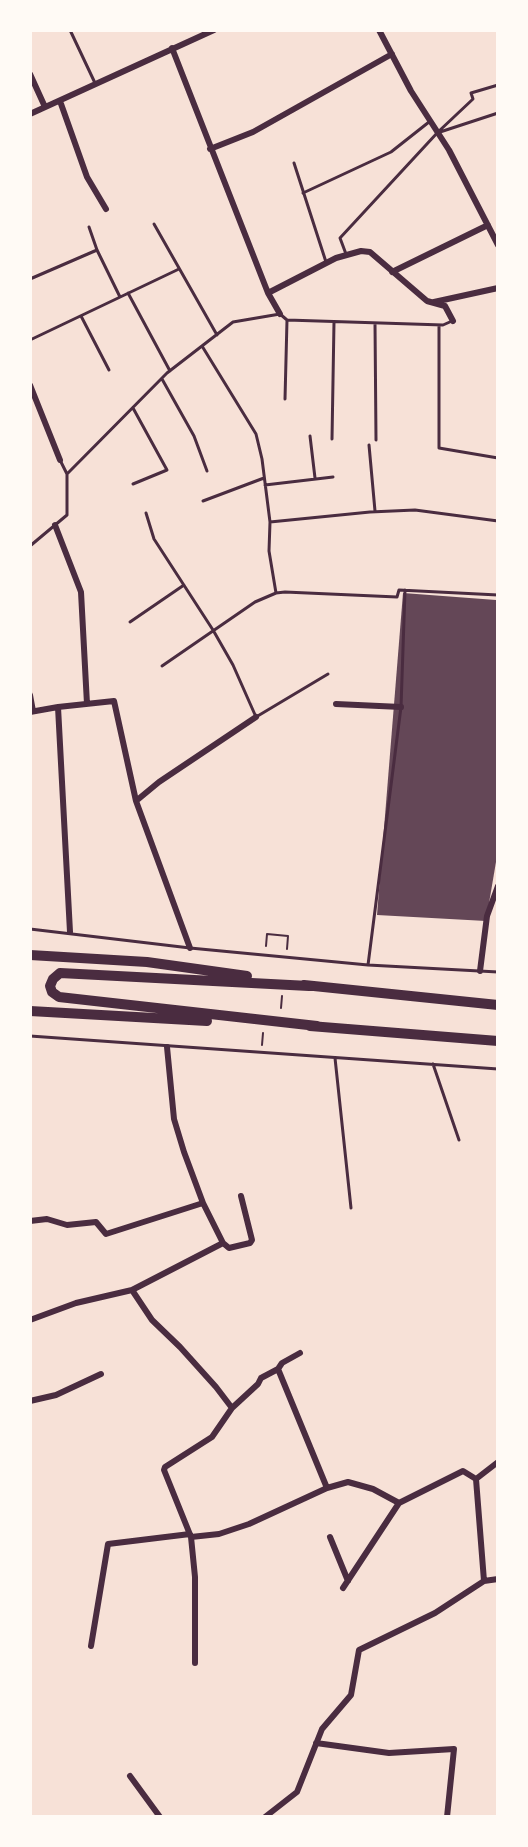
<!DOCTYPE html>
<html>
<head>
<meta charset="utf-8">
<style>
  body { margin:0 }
  #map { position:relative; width:528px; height:1847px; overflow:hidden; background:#f7e1d7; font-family:"Asap Condensed",sans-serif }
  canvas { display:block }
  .frame { position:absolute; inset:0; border:32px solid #fffaf5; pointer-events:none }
</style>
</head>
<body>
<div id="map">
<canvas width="528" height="1847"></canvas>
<div class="frame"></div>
</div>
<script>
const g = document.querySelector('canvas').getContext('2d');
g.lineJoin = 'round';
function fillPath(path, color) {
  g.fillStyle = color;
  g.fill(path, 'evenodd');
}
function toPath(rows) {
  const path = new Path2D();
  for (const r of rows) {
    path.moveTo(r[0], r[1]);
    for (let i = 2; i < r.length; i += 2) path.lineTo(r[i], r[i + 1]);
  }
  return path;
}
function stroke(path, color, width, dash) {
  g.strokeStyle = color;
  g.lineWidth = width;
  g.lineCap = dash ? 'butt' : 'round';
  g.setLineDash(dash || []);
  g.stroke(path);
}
fillPath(toPath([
  [403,593,496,600,498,850,486,921,377,915]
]), '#644757');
stroke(toPath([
  [266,946,267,934,288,936,287,949],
  [281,1008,282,996],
  [262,1045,263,1033]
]), '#4a2c40', 2);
stroke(toPath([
  [70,30,95,83],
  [440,132,498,113],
  [294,163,326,262],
  [303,193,391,152,429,122],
  [154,224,217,335],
  [89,227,97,250,120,297],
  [346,254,340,238,438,132,473,99,471,93,498,85],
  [30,279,97,250],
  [128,293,170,371],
  [81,316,109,370],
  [375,323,376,440],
  [439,325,439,448,498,458],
  [30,340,179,269],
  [202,346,256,434,262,459,270,522,269,551,276,593],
  [162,379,194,436,207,471],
  [285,399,287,320],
  [133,408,167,470,133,484],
  [310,436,315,478],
  [332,439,334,322],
  [369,445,375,511],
  [67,474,167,373,233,322,280,314,287,320,443,325,452,321],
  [265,485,333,477],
  [203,501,264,478],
  [146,513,154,539,213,630,233,665,256,717,328,674],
  [270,522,370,512,415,510,498,521],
  [30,546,67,515,67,474,60,460],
  [130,622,184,585],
  [162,666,255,602,276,593,285,592,397,597,399,590,498,595],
  [30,929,190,948,368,965,498,972],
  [368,965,401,707,405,590],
  [30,1036,498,1069],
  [335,1058,351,1208],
  [433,1064,459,1140]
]), '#4a2c40', 3);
stroke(toPath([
  [379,30,411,91,449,150,498,245],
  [172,48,268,293,280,314],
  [30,74,45,107],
  [60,101,87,177,106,209],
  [30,114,214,30],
  [210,149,253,132,392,54],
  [392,272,488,225],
  [268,293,336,258,361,251,370,252,427,301,445,306,453,321],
  [434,302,498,288],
  [30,385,60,460],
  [55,525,81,592,87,704],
  [30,695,33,711],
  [336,704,401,707],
  [30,712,58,707],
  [70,932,58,707,114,701,136,801],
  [190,948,136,801,159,782,256,717],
  [480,971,487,916,498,886],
  [167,1047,174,1119,184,1152,203,1203,223,1243,229,1248,250,1243,252,1240,241,1196],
  [30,1221,47,1219,67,1225,96,1222,106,1234,203,1203],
  [132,1290,152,1320,180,1347,216,1387,232,1408,212,1437,165,1467,164,1470,191,1537,219,1534,249,1524,327,1488,348,1482,373,1489,399,1503,463,1471,476,1479],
  [30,1320,76,1303,132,1290,223,1243],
  [278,1369,327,1488],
  [30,1401,56,1395,101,1374],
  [232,1408,258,1384,261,1378,278,1369,282,1363,300,1353],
  [498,1462,476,1479,484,1581,498,1579],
  [191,1537,195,1577,195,1663],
  [330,1537,348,1581],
  [343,1588,399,1503],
  [91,1646,108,1544,190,1534],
  [316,1743,389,1753,454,1749,447,1817],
  [130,1776,160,1817],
  [265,1817,297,1792,322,1729,351,1695,359,1650,435,1613,484,1581]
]), '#4a2c40', 6);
stroke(toPath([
  [30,955,147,962,247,976],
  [304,985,498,1005],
  [309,986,60,973,53,979,50,986,52,992,59,997,317,1026],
  [30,1011,207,1021],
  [310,1026,498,1041]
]), '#4a2c40', 10);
</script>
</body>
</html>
